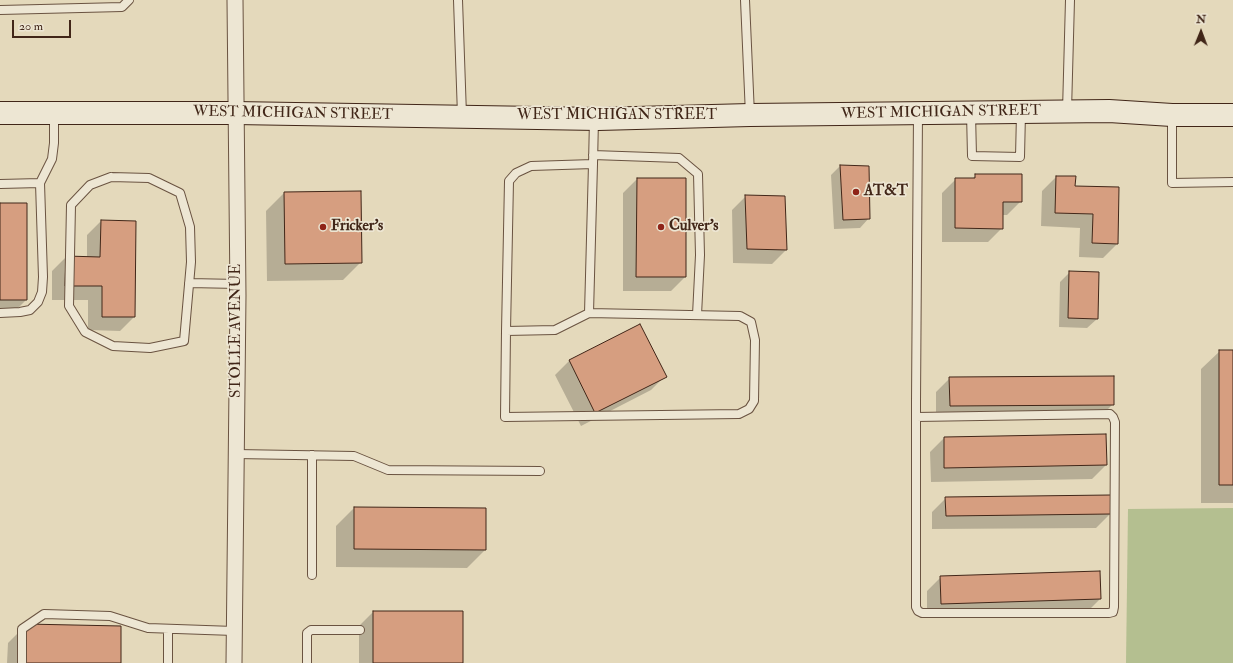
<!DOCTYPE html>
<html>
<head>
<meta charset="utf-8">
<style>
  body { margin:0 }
  #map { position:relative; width:1233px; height:663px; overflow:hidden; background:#e4d9bb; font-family:"IM FELL Double Pica",serif }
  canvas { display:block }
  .north { position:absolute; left:1181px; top:12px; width:40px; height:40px; -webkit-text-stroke:3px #ede6d3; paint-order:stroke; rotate:1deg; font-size:11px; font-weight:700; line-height:16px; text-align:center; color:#412618 }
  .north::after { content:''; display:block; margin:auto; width:14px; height:18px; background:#412618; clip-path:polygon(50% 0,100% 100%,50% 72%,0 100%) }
  .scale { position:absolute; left:12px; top:20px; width:59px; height:18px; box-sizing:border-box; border:2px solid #412618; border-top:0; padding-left:5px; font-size:12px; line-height:14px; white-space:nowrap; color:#412618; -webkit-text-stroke:3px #ede6d3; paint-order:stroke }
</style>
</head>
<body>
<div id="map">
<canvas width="1233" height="663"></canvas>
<div class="north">N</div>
<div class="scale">20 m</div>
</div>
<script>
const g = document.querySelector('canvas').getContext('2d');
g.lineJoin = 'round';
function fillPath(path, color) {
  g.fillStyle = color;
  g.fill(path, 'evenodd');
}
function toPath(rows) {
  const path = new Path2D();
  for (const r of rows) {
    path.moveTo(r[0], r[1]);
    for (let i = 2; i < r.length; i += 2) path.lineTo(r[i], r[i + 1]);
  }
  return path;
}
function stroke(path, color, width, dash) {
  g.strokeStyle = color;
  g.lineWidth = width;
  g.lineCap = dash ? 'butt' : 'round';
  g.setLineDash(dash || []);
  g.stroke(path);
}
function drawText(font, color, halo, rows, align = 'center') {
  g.font = font + ' "IM FELL Double Pica",serif';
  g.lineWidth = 3.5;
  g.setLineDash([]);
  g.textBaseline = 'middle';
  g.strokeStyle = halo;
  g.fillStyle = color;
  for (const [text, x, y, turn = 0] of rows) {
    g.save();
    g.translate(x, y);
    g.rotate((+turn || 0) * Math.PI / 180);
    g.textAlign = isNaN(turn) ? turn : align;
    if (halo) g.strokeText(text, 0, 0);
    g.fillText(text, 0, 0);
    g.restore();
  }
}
fillPath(toPath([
  [1233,508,1233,663,1126,663,1128,509]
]), '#b4bf90');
fillPath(toPath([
  [840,166,868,167,869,218,860,228,834,229,831,175],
  [976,175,1021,201,1007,215,1002,215,1002,228,988,242,942,242,942,193,956,179,972,179],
  [1056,177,1074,187,1117,244,1103,258,1079,257,1080,228,1041,226,1042,191],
  [637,179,685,179,685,277,671,291,623,291,623,193],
  [360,192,361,262,343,280,267,281,266,211,284,193],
  [746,196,786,250,772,264,733,263,732,210],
  [0,204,26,300,12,314,0,314],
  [101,221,134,317,120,331,88,330,88,300,52,300,52,271,66,257,87,258,87,235],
  [1070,272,1097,319,1087,328,1059,327,1060,282],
  [640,326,665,376,651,390,581,426,555,375,569,361],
  [1220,351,1233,351,1233,503,1201,503,1201,369],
  [950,378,1113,404,1099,418,936,420,936,392],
  [944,438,1106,465,1092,479,931,482,930,452],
  [946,498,1110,514,1096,528,932,529,932,512],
  [354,508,485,509,485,550,467,568,336,567,336,526],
  [941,577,1100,599,1086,613,927,618,927,591],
  [373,612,462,663,359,663,359,626],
  [26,625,120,663,7,663,8,643]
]), '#0003');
const building = toPath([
  [840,165,869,166,870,219,843,220,840,165],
  [975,174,1022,174,1022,202,1003,202,1003,229,955,228,955,178,975,178,975,174],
  [1056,176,1076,176,1075,186,1119,187,1118,244,1092,243,1093,214,1055,213,1056,176],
  [637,178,686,178,686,277,636,277,637,178],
  [361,191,362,263,285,264,284,192,361,191],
  [745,195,785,196,787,250,747,249,745,195],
  [0,203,27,203,27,300,0,300,0,203],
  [101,220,136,221,135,317,102,317,102,286,65,286,66,256,100,257,101,220],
  [1069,271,1099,272,1098,319,1068,318,1069,271],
  [640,324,667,377,595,413,569,360,640,324],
  [1219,350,1233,350,1233,485,1219,485,1219,350],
  [1114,376,1114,405,950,406,949,377,1114,376],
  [1106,434,1107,465,944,468,944,437,1106,434],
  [1111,495,1111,514,946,516,945,497,1111,495],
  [354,507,486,508,486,550,354,549,354,507],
  [1100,571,1101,599,941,604,940,576,1100,571],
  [373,611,463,611,463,663,373,663,373,611],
  [25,624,121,626,121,663,25,663,25,624]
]);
fillPath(building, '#d69e80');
stroke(building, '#412618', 1);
const service = toPath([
  [458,0,462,115],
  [745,0,750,115],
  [0,10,122,7,129,0],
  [1067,111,1070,0],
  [971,113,972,156,1020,157,1021,113],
  [1172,116,1172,183,1233,182],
  [593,155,679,158,698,174,700,255,697,315],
  [593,164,531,166,516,173,509,181,506,331,555,330,589,313,593,164,594,119],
  [111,177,149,178,180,193,190,227,191,262,184,341,150,348,113,346,85,332,69,306,71,205,90,185,111,177],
  [0,184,40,183],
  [189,283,238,284],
  [0,313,20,312,30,310,38,302,42,292,43,277,40,183,52,159,54,143,54,114],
  [506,331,505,417,739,414,749,409,754,401,755,340,751,322,740,316,589,313],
  [916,417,1110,414,1113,417,1115,422,1114,607,1113,612,1109,613,922,613,918,611,916,607,916,401,918,114],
  [236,454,354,456,388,470,540,471],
  [312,455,312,575],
  [22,663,22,629,44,614,110,616,148,628,234,631],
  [168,663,168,629],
  [307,663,307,633,311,630,360,630]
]);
const minor = toPath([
  [234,663,238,295,235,0]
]);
const secondary = toPath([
  [0,113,235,113,598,119,750,115,1109,111,1172,115,1233,115]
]);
stroke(service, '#6a5341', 10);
stroke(minor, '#6a5341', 17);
stroke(secondary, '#412618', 24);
stroke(service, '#ede6d3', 8);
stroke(minor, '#ede6d3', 15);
stroke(secondary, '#ede6d3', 22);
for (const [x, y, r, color] of [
  [856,192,4,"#8f2418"],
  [323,227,4,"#8f2418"],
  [661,227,4,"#8f2418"]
]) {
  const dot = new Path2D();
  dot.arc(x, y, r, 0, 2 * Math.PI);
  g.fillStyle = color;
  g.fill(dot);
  stroke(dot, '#ede6d3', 1.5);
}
drawText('15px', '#412618', '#ede6d3', [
  ["WEST MICHIGAN STREET",941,113,-1],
  ["WEST MICHIGAN STREET",293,114,1],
  ["WEST MICHIGAN STREET",617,116],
  ["STOLLE AVENUE",237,331,-90]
]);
drawText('bold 15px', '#412618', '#ede6d3', [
  ["AT&T",864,192],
  ["Fricker's",331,227],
  ["Culver's",669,227]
], 'left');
</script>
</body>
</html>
